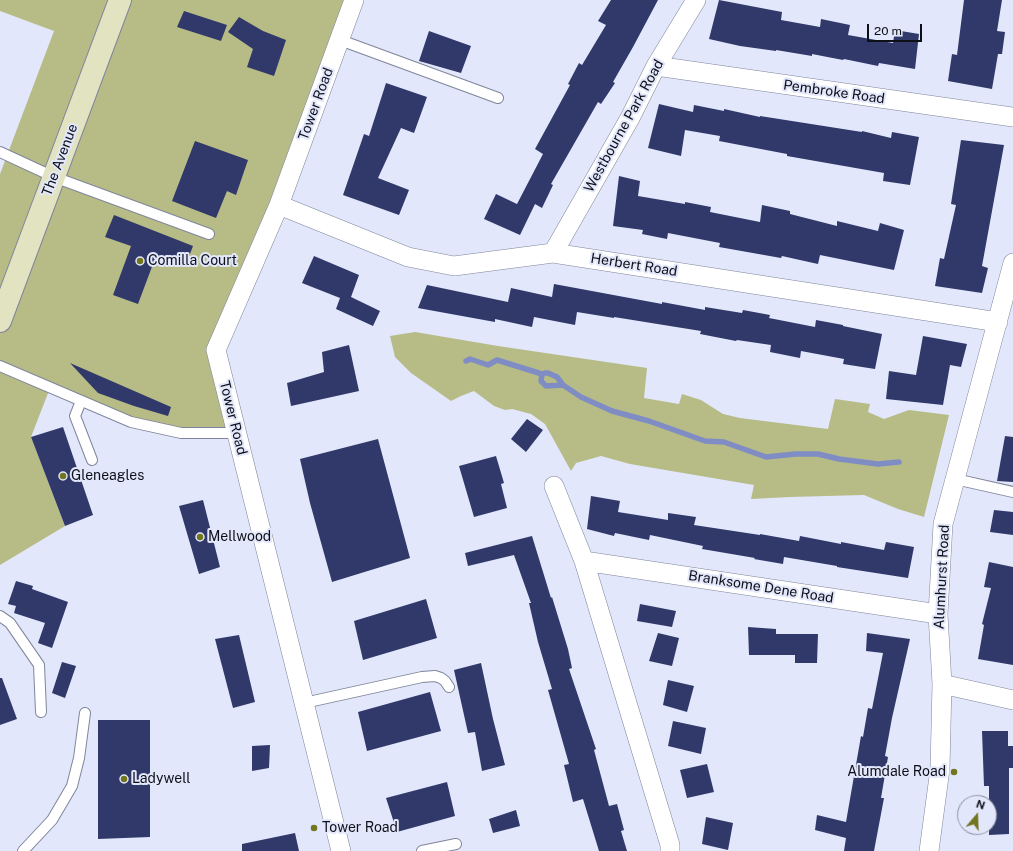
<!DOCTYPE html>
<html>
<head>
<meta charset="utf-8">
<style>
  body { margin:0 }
  #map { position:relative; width:1013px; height:851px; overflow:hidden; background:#e2e7fb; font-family:"Public Sans",sans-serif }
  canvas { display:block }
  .north { position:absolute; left:957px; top:795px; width:40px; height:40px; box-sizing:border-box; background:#e2e7fb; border:1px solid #8d91a0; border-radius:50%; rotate:19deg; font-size:11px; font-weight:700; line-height:16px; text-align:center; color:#0e1018 }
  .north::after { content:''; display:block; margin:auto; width:14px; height:18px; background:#72761e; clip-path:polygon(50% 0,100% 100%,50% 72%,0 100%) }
  .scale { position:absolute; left:867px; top:24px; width:55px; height:18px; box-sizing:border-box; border:2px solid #0e1018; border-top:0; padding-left:5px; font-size:12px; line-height:14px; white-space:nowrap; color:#0e1018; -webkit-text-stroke:3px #e2e7fb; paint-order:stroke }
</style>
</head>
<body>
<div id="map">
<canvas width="1013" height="851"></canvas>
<div class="north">N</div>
<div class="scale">20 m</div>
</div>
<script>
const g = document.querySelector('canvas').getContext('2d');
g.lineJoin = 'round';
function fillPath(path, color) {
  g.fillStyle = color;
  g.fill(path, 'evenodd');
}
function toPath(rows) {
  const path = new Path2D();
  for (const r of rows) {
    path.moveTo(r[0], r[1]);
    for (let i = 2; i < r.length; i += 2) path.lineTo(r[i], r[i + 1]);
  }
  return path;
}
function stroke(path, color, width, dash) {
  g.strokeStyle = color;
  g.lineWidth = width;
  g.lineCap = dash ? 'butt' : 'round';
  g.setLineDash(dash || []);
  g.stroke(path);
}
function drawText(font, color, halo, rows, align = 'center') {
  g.font = font + ' "Public Sans",sans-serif';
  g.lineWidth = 4;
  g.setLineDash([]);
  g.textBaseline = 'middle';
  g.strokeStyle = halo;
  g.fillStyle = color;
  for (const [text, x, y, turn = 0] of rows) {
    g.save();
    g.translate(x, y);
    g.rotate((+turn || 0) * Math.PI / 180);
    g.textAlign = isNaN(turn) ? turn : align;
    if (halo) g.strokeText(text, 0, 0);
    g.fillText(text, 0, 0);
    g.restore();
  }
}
fillPath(toPath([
  [0,0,354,0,216,350,237,433,181,433,131,422,50,388,31,437,65,526,0,565,0,174,54,31,0,11],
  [415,332,498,346,647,368,644,398,679,404,682,394,701,400,723,414,740,418,828,429,835,399,870,404,868,412,884,419,909,410,949,415,924,517,898,509,864,495,790,497,751,499,754,485,630,464,601,456,576,463,571,471,545,424,531,414,512,409,505,410,494,406,474,391,461,396,451,401,411,373,395,357,390,336]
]), '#b7bc87');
stroke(toPath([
  [466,361,470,359,488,365,497,360,542,374,545,373,548,373,557,377,563,385,581,397,612,411,649,421,705,441,724,442,766,457,795,454,818,454,839,459,878,464,899,462],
  [542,374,541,381,546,386,563,385]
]), '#808dc4', 5.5);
fillPath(toPath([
  [611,0,658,0,633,47,613,82,615,83,601,104,598,102,551,184,553,185,542,208,535,204,520,235,484,219,496,194,517,204,543,154,535,149,570,85,568,84,579,63,582,65,606,25,598,21],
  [719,0,782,12,781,20,820,27,821,19,850,25,848,35,893,43,895,30,919,34,915,69,879,63,878,66,844,59,843,60,812,54,812,56,776,50,776,51,740,46,709,39],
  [964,0,1002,0,997,31,1005,32,1002,54,998,54,992,89,948,81,952,54,957,55],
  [184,11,227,25,221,41,177,27],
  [239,17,263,31,286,40,274,76,247,67,253,49,228,32],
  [429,31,471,46,461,73,419,61],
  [386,83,427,97,414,133,401,128,378,178,409,190,399,215,343,195,364,134,369,136],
  [659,104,693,112,694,105,724,111,724,109,760,117,760,116,862,132,862,131,891,138,892,132,919,137,910,185,883,181,884,173,787,156,787,154,719,141,720,136,685,130,681,156,648,148],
  [961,140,1004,145,982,266,988,268,982,293,935,286,940,258,944,259,956,205,951,204],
  [195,141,248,160,236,195,227,191,216,218,172,201],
  [619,176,640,181,638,196,685,204,685,202,711,207,710,212,760,222,762,205,790,211,790,214,837,226,837,221,878,231,880,223,904,230,894,270,820,255,818,264,782,256,781,258,719,247,720,243,668,233,667,239,642,234,643,230,613,226],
  [114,215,193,246,185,267,156,256,138,304,113,295,131,246,105,237],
  [314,256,359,275,351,297,380,311,373,326,336,309,340,298,302,283],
  [554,284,662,304,662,302,705,310,705,307,742,313,743,310,770,315,769,318,815,327,816,320,843,325,843,326,882,334,875,369,843,364,844,359,801,351,800,358,770,352,771,345,737,340,736,341,700,334,701,331,614,317,614,318,577,312,575,325,534,317,532,327,495,319,495,322,418,308,427,285,508,302,511,288,552,297],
  [923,336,967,344,961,367,950,365,943,405,886,399,889,371,916,375],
  [349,345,359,391,291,406,287,383,324,372,322,352],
  [70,363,171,407,168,416,134,406,98,393],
  [527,419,543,430,526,452,511,439],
  [63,427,93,515,65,526,31,437],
  [1005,436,1013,437,1013,482,997,481],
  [378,439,410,558,332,582,310,503,300,459],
  [496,456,504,483,501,484,507,508,474,517,459,466],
  [591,496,620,501,618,512,668,520,668,513,696,517,694,525,760,535,760,534,799,541,800,536,841,544,841,542,884,550,886,542,914,547,908,578,837,567,837,566,784,557,783,564,754,559,755,558,702,549,703,546,650,535,649,540,615,533,614,536,587,529],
  [203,500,220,567,199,574,179,506],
  [994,510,1013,512,1013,535,990,532],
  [532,536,551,598,552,597,568,649,572,668,569,669,596,749,594,750,609,806,617,804,624,830,621,831,627,851,599,851,583,799,573,802,564,765,569,764,548,690,552,689,538,642,529,603,531,603,514,555,468,566,465,553],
  [989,562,1013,567,1013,665,978,659,984,625,982,624,991,588,984,587],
  [16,581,33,586,32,589,68,602,52,648,38,643,45,623,14,613,16,606,8,604],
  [426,599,437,638,363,660,354,621],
  [640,604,676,611,672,627,637,621],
  [748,627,776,629,776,634,818,634,817,663,795,663,795,655,749,655],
  [658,633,679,638,672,666,649,661],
  [867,633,910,639,892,718,885,756,888,757,881,798,884,798,874,851,844,851,846,838,815,830,817,815,846,822,861,736,863,737,868,708,872,709,883,653,866,651],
  [239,635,255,702,233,708,215,639],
  [62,662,76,666,65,698,52,693],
  [481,663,493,719,505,765,482,771,475,732,468,733,454,670],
  [0,678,2,678,17,719,0,725],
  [668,680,694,686,687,712,663,705],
  [430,692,441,731,367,751,358,712],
  [98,720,150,720,150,837,98,839],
  [673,721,706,728,701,754,668,746],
  [982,731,1008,731,1008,746,1013,746,1013,768,1009,768,1009,834,989,835,989,786,984,786],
  [270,745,269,768,252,771,252,746],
  [707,764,714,792,687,798,680,770],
  [447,782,455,816,397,832,386,798],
  [516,810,520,826,493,833,489,819],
  [706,817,733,823,728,850,702,844],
  [295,833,299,851,242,851,242,844]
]), '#303969');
const service = toPath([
  [340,40,498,98],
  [0,152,54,177,209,234],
  [0,366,131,422,181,433,237,433],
  [81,401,75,416,92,460],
  [955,479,1013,492],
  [0,616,10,623,39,665,41,712],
  [304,703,422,677,435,676,441,678,445,681,449,687],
  [23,851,52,820,72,786,79,758,85,713],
  [422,851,456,844]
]);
const minor = toPath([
  [656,66,1013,117],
  [279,205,408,257,454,266,553,253,998,322],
  [553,253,630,118,656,66,696,0],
  [554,486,584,561,670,845,670,851],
  [584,561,938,614],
  [942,684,1013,700],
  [341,851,216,350,279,205,354,0],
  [929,851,940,769,942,684,938,614,943,524,1013,263]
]);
const secondary = toPath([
  [0,321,120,0]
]);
stroke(service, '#7f859a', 12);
stroke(minor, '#7f859a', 20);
stroke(secondary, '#7f859a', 24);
stroke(service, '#fff', 10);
stroke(minor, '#fff', 19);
stroke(secondary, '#e2e4c1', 22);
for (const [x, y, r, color] of [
  [140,261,4,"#72761e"],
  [63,476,4,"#72761e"],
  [200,537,4,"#72761e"],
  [954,772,4,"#72761e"],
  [124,779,4,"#72761e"],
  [314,828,4,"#72761e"]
]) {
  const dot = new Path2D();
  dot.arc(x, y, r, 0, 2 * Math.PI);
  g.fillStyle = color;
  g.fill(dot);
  stroke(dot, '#e2e7fb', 1.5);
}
drawText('14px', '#0e1018', '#e2e7fb', [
  ["Pembroke Road",834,92,8],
  ["Tower Road",316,104,-70],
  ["Westbourne Park Road",624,126,-61],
  ["The Avenue",60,160,-69],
  ["Herbert Road",634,265,9],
  ["Tower Road",233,418,76],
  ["Alumhurst Road",942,577,-87],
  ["Branksome Dene Road",761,587,9]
]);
drawText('14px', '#0e1018', '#e2e7fb', [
  ["Comilla Court",148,261],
  ["Gleneagles",71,476],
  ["Mellwood",208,537],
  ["Alumdale Road",946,772,"right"],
  ["Ladywell",132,779],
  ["Tower Road",322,828]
], 'left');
</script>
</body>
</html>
